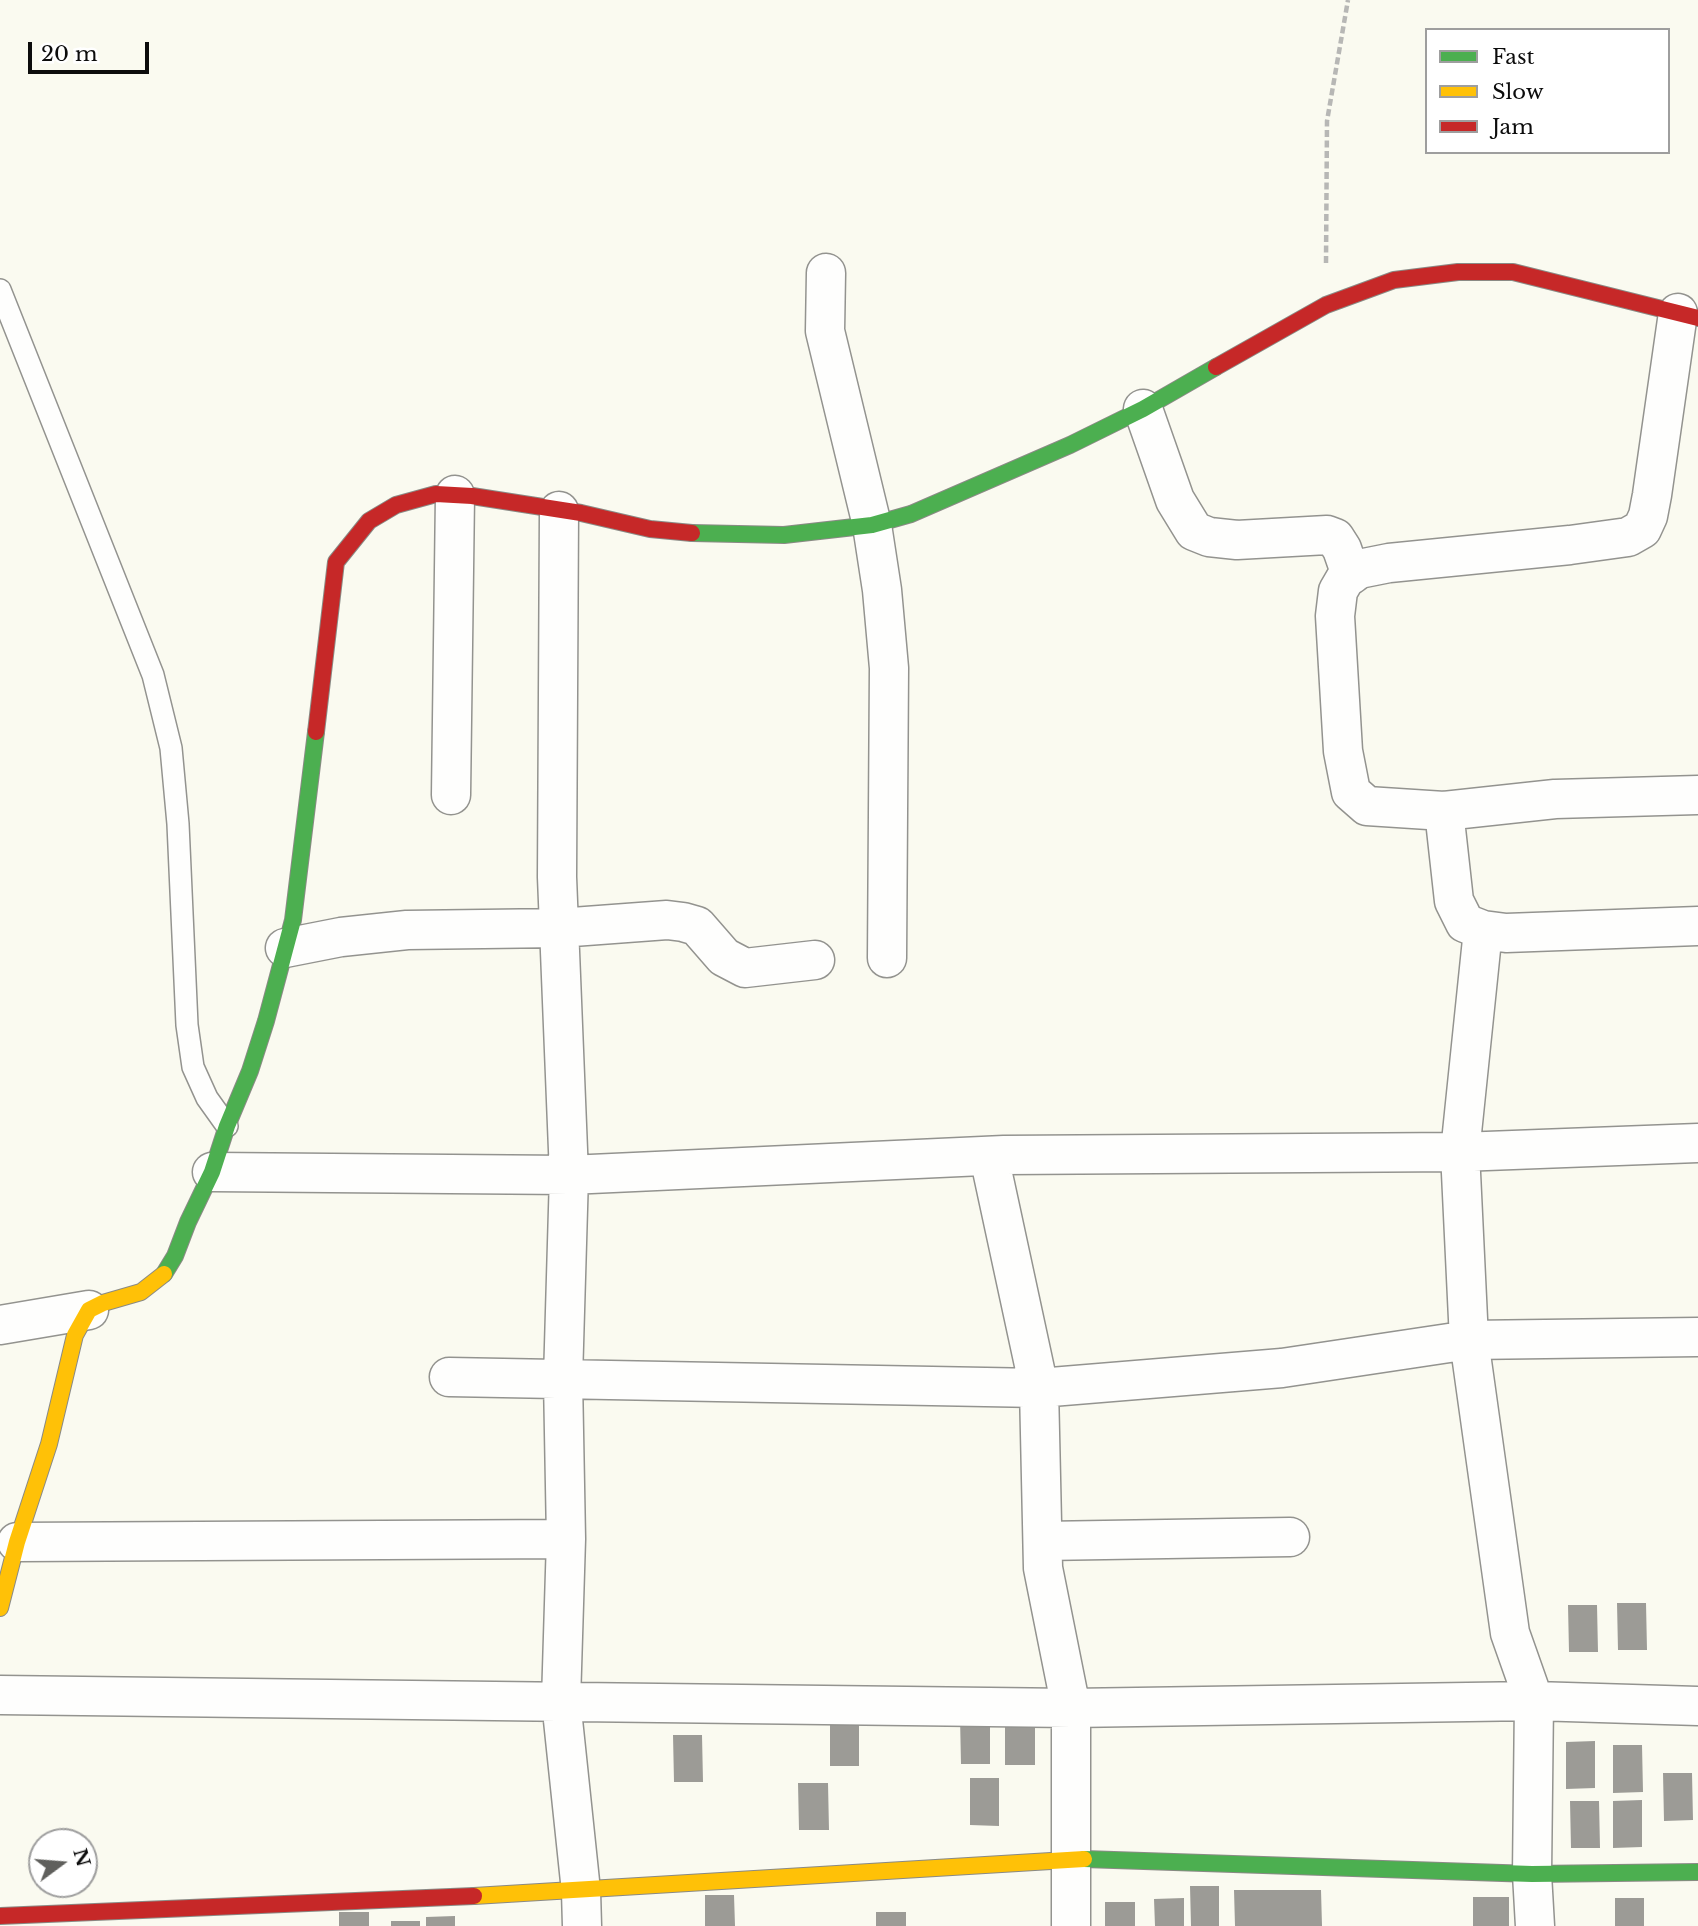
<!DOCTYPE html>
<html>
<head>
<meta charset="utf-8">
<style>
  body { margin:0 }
  #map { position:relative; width:1698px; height:1926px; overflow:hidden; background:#fafaf0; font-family:"Libre Baskerville",serif }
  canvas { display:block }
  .legend { position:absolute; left:1425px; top:28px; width:245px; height:126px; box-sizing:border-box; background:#fff; border:2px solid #9e9e9e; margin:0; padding:9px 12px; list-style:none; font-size:21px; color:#0c0c0c }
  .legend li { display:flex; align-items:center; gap:14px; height:35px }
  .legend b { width:35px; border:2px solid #9e9e9e }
  .north { position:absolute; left:28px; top:1828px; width:70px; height:70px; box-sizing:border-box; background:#fff; border:2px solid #9e9e9e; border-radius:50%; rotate:74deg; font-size:19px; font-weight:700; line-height:28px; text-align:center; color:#0c0c0c }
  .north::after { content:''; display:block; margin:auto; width:24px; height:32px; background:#5f5f5c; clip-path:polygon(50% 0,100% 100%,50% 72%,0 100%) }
  .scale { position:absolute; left:28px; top:42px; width:121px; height:32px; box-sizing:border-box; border:4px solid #0c0c0c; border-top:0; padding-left:9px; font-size:21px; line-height:24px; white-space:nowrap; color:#0c0c0c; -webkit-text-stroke:5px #fff; paint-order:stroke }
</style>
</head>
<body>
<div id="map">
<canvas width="1698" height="1926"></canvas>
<ul class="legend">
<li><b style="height:9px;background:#4caf50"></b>Fast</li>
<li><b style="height:9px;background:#ffc107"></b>Slow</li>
<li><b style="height:9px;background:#c62828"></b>Jam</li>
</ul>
<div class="north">N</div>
<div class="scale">20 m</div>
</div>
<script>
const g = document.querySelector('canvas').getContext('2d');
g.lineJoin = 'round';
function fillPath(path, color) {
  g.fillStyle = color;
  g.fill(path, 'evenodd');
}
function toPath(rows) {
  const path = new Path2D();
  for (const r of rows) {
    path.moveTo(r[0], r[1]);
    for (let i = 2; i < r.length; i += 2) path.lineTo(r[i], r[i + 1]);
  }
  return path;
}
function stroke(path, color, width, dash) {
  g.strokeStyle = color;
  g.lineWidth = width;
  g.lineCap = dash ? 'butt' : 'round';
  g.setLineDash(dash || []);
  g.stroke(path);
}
fillPath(toPath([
  [1617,1603,1646,1603,1647,1650,1618,1650],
  [1568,1605,1597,1605,1598,1652,1569,1652],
  [990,1716,990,1764,961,1764,960,1717],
  [830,1718,859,1719,859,1766,830,1766],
  [1005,1718,1035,1718,1035,1765,1005,1765],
  [673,1735,702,1735,703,1782,674,1782],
  [1595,1741,1595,1788,1566,1789,1566,1742],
  [1613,1745,1642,1745,1643,1792,1613,1793],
  [1663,1773,1692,1773,1693,1820,1664,1821],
  [970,1778,999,1778,999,1826,970,1825],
  [798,1783,828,1783,829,1830,799,1830],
  [1642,1800,1642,1847,1613,1848,1613,1801],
  [1570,1801,1599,1801,1600,1848,1571,1848],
  [1190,1886,1219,1886,1219,1926,1191,1926],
  [1234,1890,1321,1890,1322,1926,1235,1926],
  [705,1895,734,1895,735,1926,705,1926],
  [1473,1897,1509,1897,1509,1926,1473,1926],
  [1184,1898,1184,1926,1155,1926,1154,1899],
  [1615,1898,1644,1898,1644,1926,1615,1926],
  [1105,1902,1135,1902,1135,1926,1105,1926],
  [339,1912,369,1912,369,1926,339,1926],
  [876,1912,906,1912,906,1926,876,1926],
  [455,1916,455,1926,426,1926,426,1917],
  [391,1921,420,1921,420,1926,391,1926]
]), '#9c9b96');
const lane = toPath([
  [0,290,153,675,171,748,178,824,187,1025,193,1067,207,1098,227,1126]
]);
const street = toPath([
  [826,273,825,331,872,525,882,590,889,668,887,958],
  [1678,313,1652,495,1648,516,1642,529,1628,537,1570,545,1389,563,1359,569,1345,579,1338,591,1335,616,1343,751,1351,792,1367,806,1444,811,1555,799,1698,795],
  [1143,409,1175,500,1194,531,1209,537,1237,540,1327,535,1335,538,1342,549,1351,575],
  [559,511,557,877,569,1175,563,1379,566,1539,561,1701,581,1891,582,1926],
  [451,795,455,495],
  [1444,811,1454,901,1465,923,1483,930,1506,933,1698,926],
  [1483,930,1460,1152,1469,1340,1510,1633,1534,1701,1532,1874,1535,1926],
  [285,948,341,937,407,930,559,928,667,920,683,922,697,926,724,957,745,968,815,960],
  [989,1156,1039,1388,1043,1568,1071,1708,1071,1926],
  [212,1172,569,1175,1004,1155,1460,1152,1698,1143],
  [0,1325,89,1310],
  [449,1377,1039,1388,1282,1368,1469,1340,1698,1337],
  [1043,1541,1290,1537],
  [17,1542,566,1539],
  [0,1695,1071,1708,1534,1701,1698,1706]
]);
const fast = toPath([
  [692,533,784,535,872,525,911,514,1070,445,1143,409,1216,367],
  [164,1274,175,1256,188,1222,212,1172,227,1126,250,1071,266,1021,293,920,316,732],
  [1084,1859,1532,1874,1698,1872]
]);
const slow = toPath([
  [0,1608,17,1542,49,1444,75,1335,89,1310,103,1303,141,1292,164,1274],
  [474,1896,1084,1859]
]);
const jam = toPath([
  [1216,367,1326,305,1394,280,1458,272,1513,272,1698,318],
  [316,732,336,562,369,521,396,505,436,494,472,496,581,513,650,529,692,533],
  [0,1916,474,1896]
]);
stroke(lane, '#93938f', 24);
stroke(street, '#93938f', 41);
stroke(fast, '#8a8a85', 18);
stroke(slow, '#8a8a85', 18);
stroke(jam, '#8a8a85', 18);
stroke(toPath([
  [1326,263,1327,121,1348,0]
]), '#b7b7b5', 4.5, [7, 3.5]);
stroke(lane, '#fefefd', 21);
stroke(street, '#fefefd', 38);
stroke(fast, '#4caf50', 16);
stroke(slow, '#ffc107', 16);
stroke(jam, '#c62828', 16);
</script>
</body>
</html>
